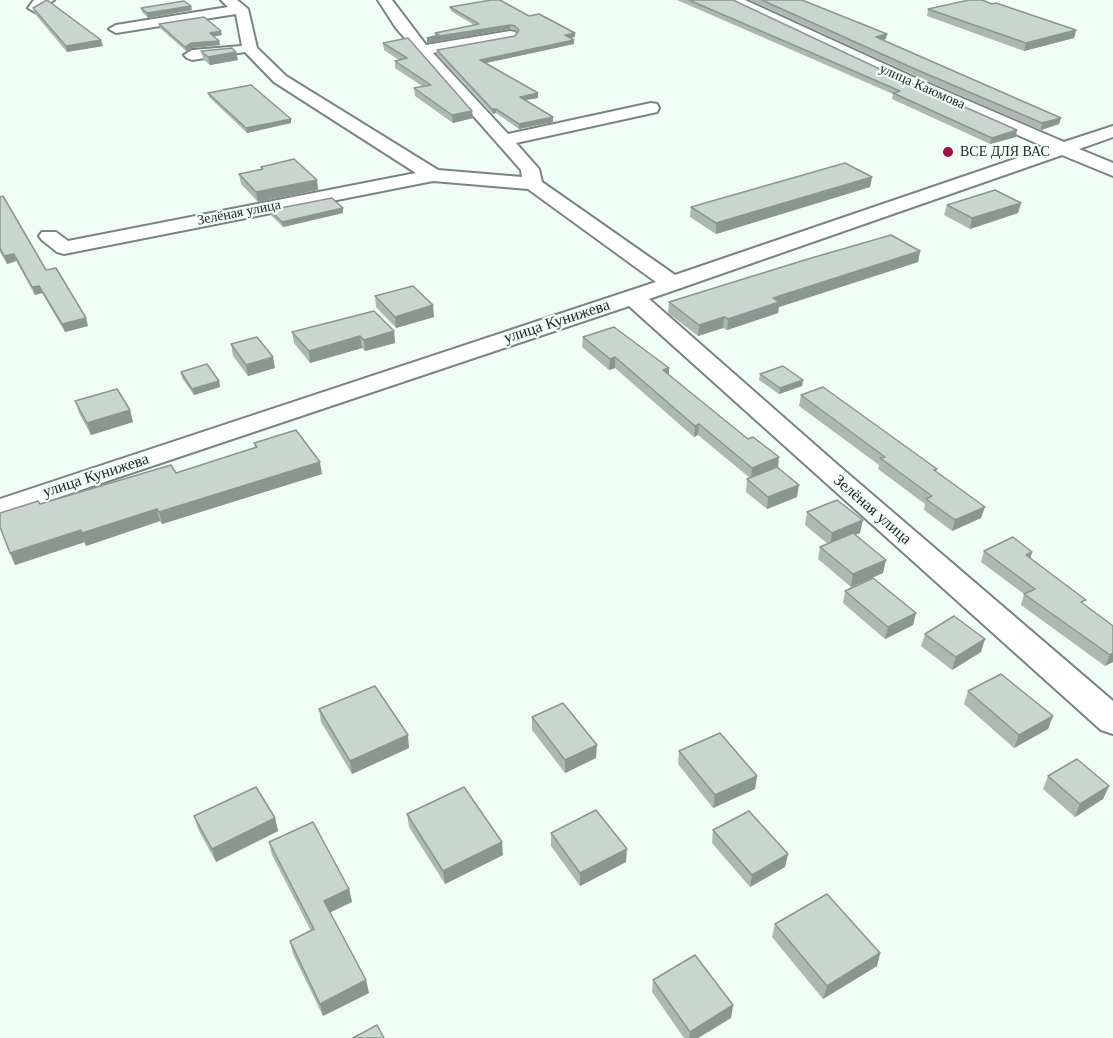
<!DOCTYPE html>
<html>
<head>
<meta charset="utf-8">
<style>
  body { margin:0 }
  canvas { display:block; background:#f0fcf6 }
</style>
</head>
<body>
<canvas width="1113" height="1038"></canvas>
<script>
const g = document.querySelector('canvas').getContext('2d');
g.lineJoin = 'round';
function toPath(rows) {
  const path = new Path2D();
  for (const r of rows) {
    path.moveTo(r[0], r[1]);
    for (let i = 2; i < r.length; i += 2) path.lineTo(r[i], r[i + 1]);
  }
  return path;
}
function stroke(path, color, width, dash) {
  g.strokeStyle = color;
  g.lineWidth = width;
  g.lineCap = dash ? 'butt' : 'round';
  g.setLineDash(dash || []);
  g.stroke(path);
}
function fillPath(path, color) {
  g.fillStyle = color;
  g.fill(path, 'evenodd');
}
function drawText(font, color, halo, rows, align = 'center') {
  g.font = font + ' Georgia,serif';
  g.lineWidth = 4.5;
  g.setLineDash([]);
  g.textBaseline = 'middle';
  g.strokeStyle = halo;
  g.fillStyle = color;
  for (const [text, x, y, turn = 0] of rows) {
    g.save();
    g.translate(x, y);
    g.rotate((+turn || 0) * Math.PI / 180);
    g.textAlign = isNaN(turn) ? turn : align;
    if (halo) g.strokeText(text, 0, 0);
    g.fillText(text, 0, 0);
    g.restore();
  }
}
const minor = toPath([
  [34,0,54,0,35,12,28,8,34,0],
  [221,0,237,0,248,9,257,48,286,76,438,170,522,177,521,170,396,28,378,0,392,0,426,45,510,31,515,32,517,35,515,38,433,53,508,134,651,103,657,104,659,108,657,112,516,143,539,169,542,182,675,275,1047,148,901,83,727,0,745,0,913,77,1064,142,1113,126,1113,137,1079,149,1113,163,1113,176,1062,155,649,299,839,466,1113,701,1113,734,1101,730,629,306,0,517,0,499,656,282,528,189,433,181,64,254,57,252,42,240,39,236,42,232,56,232,68,241,416,173,274,82,245,52,192,60,187,58,184,55,192,50,242,46,236,14,116,33,109,29,116,25,228,7,221,0]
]);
stroke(minor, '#7a857f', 4);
fillPath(minor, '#fff');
fillPath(toPath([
  [677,0,733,0,1016,137,990,144,892,99,893,94],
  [750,0,802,0,886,39,883,40,1061,118,1059,124,1041,130,914,75],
  [450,7,529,16,575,33,575,37,570,38,574,40,574,44,486,63,538,93,538,98,525,100,553,117,553,122,519,129,496,113,493,114,437,54,437,50,515,36,517,32,515,30,510,29,427,43,427,38,435,36,435,33,474,25,451,11],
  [33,8,103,46,67,52,35,14],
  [141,8,192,10,148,18,142,12],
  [928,9,1076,30,1074,38,1024,51,927,16],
  [159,24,222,35,214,36,220,45,192,48,186,51,160,28],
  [408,38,472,111,473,118,453,123,415,96,414,88,422,86,395,68,395,61,399,60,384,50,383,43],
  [201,51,238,60,210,65,203,59],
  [208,93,291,119,291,123,247,133,209,97],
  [261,167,317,180,318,190,258,202,241,184,239,174,262,169],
  [872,177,870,187,716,234,690,217,691,207],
  [0,197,46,270,88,326,65,332,42,293,35,295,16,261,7,264,0,252],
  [1021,203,1018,213,970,229,944,215,947,205],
  [270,210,343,213,283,227,271,215],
  [920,251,918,262,779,307,778,313,727,330,723,328,698,336,668,313,669,302],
  [375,296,434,317,396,328,376,307],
  [394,331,395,343,365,351,362,348,310,363,294,343,292,332],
  [583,337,669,375,778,468,797,497,767,509,746,492,747,479,750,478,698,435,694,437,615,368,609,370,582,347],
  [231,344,275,368,248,376,233,356],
  [181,372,219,381,220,387,194,395,182,378],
  [760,374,803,380,802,386,779,394,759,380],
  [801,395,937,469,936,472,981,518,952,531,924,510,925,504,878,469,879,465,799,406],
  [75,401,130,410,133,422,91,435,79,413],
  [254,443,322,474,162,524,160,521,86,546,85,542,15,565,0,528,40,504,176,473,255,448],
  [807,512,860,533,855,535,883,573,851,587,818,559,820,547,828,544,805,525],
  [984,551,1032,552,1030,559,1084,605,1113,626,1113,662,1105,666,1021,605,1024,594,981,562],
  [845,591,913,625,885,639,843,603],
  [925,634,981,652,952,670,921,646],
  [968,691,1053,716,1048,729,1014,748,964,704],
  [319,709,409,748,352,774,321,722],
  [532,717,596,758,565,773,532,730],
  [679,751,757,776,755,789,713,808,678,764],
  [1048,776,1109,786,1103,799,1075,817,1043,789],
  [407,814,503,855,445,884,409,827],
  [194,816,275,818,278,831,216,862,198,829],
  [713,830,788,854,785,867,750,887,712,843],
  [551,833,626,862,580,886,551,846],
  [269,842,349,889,352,902,330,912,366,980,369,993,323,1016,293,954,290,941,311,931,272,855],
  [775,924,880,953,877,966,823,999,772,937],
  [653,980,733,1005,731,1018,698,1038,684,1038,652,992]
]), '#aeb7b2');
fillPath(toPath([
  [191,6,192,10,148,18,147,13],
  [510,25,510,29,427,43,427,38],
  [1076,30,1074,38,1024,51,1026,43],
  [221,31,222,35,211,37,210,33],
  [575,33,575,37,565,39,565,35],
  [887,34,886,39,875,43,876,37],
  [101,40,103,46,67,52,66,46],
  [574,40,574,44,481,64,480,60],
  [219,41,220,45,192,48,186,51,185,47,191,43],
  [236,52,238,60,210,65,208,57],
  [538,93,538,98,520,101,520,97],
  [492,109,496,109,496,113,493,114],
  [472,111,473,118,453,123,452,115],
  [553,117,553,122,519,129,519,124],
  [1061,118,1059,124,1041,130,1042,123],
  [291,119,291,123,247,133,246,128],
  [1017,130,1016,137,990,144,992,138],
  [872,177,870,187,716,234,716,223],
  [317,180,318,190,258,202,256,192],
  [1021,203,1018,213,970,229,972,218],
  [343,208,343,213,283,227,282,222],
  [920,251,918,262,779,307,778,313,727,330,728,319,773,298],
  [14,254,16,261,7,264,4,256],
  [39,286,42,293,35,295,32,287],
  [433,305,434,317,396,328,395,317],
  [724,317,723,328,698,336,699,325],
  [86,318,88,326,65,332,62,324],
  [394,331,395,343,365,351,364,340],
  [360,336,362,348,310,363,309,351],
  [273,357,275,368,248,376,246,365],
  [615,357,615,368,609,370,610,359],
  [669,368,669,379,663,370],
  [803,380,802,386,779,394,780,388],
  [219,381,220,387,194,395,192,389],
  [130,410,133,422,91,435,87,423],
  [699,424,698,435,694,437,695,426],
  [779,457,778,468,751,479,752,468],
  [320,462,322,474,162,524,159,512],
  [799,485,797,497,767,509,768,497],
  [985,507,981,518,952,531,955,520],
  [157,509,160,521,86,546,82,533],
  [863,520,860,533,830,546,832,533],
  [81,530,85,542,15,565,10,553],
  [1032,552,1029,563,1026,555],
  [886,560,883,573,851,587,853,574],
  [916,613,913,625,885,639,888,627],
  [985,639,981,652,952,670,956,657],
  [1113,653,1113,662,1105,666,1110,655],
  [1053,716,1048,729,1014,748,1019,735],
  [408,735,409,748,352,774,350,761],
  [597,745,596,758,565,773,565,760],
  [757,776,755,789,713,808,715,795],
  [1109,786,1103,799,1075,817,1080,804],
  [275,818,278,831,216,862,212,849],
  [502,842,503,855,445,884,443,871],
  [627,849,626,862,580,886,580,873],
  [788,854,785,867,750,887,752,875],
  [349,889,352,902,327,914,324,901],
  [880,953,877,966,823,999,827,986],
  [366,980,369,993,323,1016,320,1004],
  [733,1005,731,1018,698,1038,689,1038,690,1032]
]), '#8d9591');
const building = toPath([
  [47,0,101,40,66,46,33,8,47,0],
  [491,0,500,0,529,16,539,14,575,33,565,35,574,40,480,60,538,93,520,97,553,117,519,124,496,109,492,109,437,50,515,36,519,30,515,26,510,25,427,38,439,35,435,33,479,24,450,7,491,0],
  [689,0,733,0,901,79,1017,130,992,138,893,93,900,91,689,0],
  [762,0,802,0,887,34,876,37,1061,118,1042,123,915,69,762,0],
  [969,0,982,0,992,4,996,3,1076,30,1026,43,928,9,969,0],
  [184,1,191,6,147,13,141,8,184,1],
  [204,17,221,31,210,33,219,41,191,43,185,47,159,24,204,17],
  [408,38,472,111,452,115,414,88,431,85,395,61,407,58,383,43,408,38],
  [232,48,236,52,208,57,201,51,232,48],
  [251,85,291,119,246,128,208,93,251,85],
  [294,159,317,180,256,192,239,174,263,169,261,167,294,159],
  [845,163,872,177,716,223,691,207,845,163],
  [995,190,1021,203,972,218,947,205,995,190],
  [3,196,46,270,56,268,86,318,62,324,39,286,32,287,14,254,4,256,0,248,0,197,3,196],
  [332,198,343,208,282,222,270,210,332,198],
  [891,235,920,251,773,298,779,302,728,319,724,317,699,325,669,302,808,259,891,235],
  [413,286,433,305,395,317,375,296,413,286],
  [374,311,394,331,364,340,360,336,309,351,292,332,374,311],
  [614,327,669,368,663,370,690,392,748,439,753,437,779,457,752,468,699,424,695,426,615,357,610,359,583,337,614,327],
  [257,337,273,357,246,365,231,344,257,337],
  [207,364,219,381,192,389,181,372,207,364],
  [783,366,803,380,780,388,760,374,783,366],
  [823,387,937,469,934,470,985,507,955,520,926,499,932,496,880,458,885,457,801,395,823,387],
  [117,389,130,410,87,423,75,401,117,389],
  [296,430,320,462,159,512,157,509,82,533,81,530,10,553,0,527,0,513,38,501,40,504,171,465,176,473,257,447,254,443,296,430],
  [777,467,799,485,768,497,747,479,777,467],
  [837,500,863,520,832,533,807,512,837,500],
  [853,533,886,560,853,574,820,547,853,533],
  [1013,537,1032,552,1026,555,1086,600,1081,602,1113,626,1113,653,1110,655,1024,594,1035,589,984,551,1013,537],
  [873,578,916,613,888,627,845,591,873,578],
  [954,616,985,639,956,657,925,634,954,616],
  [1001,674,1053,716,1019,735,968,691,1001,674],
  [375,686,408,735,350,761,319,709,375,686],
  [563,703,597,745,565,760,532,717,563,703],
  [720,733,757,776,715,795,679,751,720,733],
  [1077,759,1109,786,1080,804,1048,776,1077,759],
  [256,787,275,818,212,849,194,816,256,787],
  [464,787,502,842,443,871,407,814,464,787],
  [596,810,627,849,580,873,551,833,596,810],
  [749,811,788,854,752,875,713,830,749,811],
  [313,822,349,889,324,901,366,980,320,1004,290,941,314,929,269,842,313,822],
  [827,894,880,953,827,986,775,924,827,894],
  [695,955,733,1005,690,1032,653,980,695,955],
  [377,1025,384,1038,353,1038,377,1025]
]);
fillPath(building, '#cad5cf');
stroke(building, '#8d9591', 1.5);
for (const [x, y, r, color] of [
  [948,152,6,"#a40c46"]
]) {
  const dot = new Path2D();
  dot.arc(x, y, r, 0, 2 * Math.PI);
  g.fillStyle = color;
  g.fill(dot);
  stroke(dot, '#f0fcf6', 2);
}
drawText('14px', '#252927', '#f0fcf6', [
  ["улица Каюмова",922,87,24],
  ["Зелёная улица",239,213,-11]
]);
drawText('14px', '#252927', '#f0fcf6', [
  ["ВСЕ ДЛЯ ВАС",960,152]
], 'left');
drawText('16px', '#252927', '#f0fcf6', [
  ["улица Кунижева",557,322,-18],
  ["улица Кунижева",96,476,-18],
  ["Зелёная улица",872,510,41]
]);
</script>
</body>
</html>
